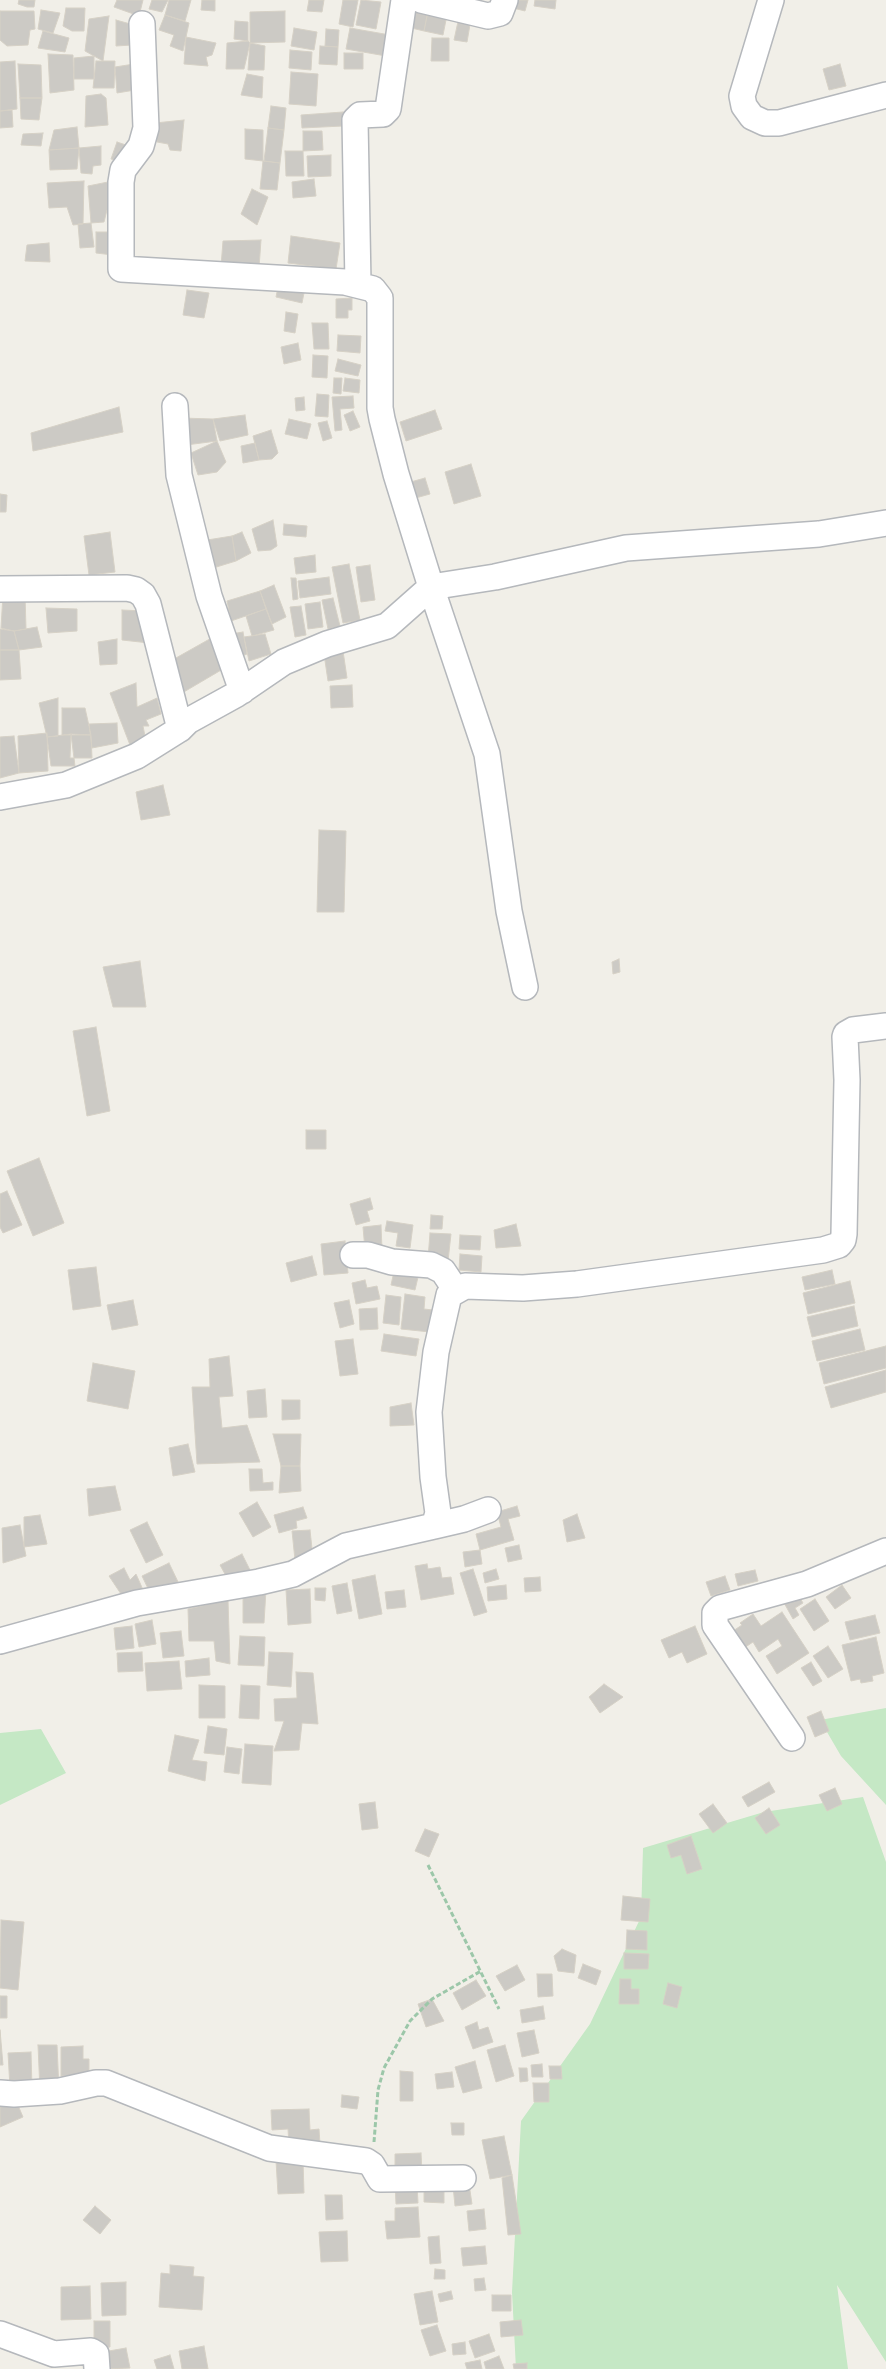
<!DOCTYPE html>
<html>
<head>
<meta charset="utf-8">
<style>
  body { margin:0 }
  canvas { display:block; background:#f1efe8 }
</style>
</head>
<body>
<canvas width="886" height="2369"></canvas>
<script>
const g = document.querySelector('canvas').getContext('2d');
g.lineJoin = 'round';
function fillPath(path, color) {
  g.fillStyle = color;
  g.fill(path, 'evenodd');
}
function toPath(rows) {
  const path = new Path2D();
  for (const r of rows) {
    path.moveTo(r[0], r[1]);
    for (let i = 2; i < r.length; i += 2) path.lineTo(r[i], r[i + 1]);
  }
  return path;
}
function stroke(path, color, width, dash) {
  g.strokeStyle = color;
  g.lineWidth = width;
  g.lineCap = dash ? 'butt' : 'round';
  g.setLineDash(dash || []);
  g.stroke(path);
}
fillPath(toPath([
  [886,1708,886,1805,841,1756,820,1720],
  [41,1729,66,1773,0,1805,0,1733],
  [863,1797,886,1862,886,2362,837,2285,848,2369,516,2369,512,2292,521,2121,590,2024,641,1917,643,1848,764,1812]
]), '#c5e8c5');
const building = toPath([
  [19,0,35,0,34,7,27,7,18,4,19,0],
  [117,0,143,0,139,16,114,7,117,0],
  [152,0,168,0,162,12,149,9,152,0],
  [169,0,191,0,185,21,165,15,169,0],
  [202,0,215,0,215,11,201,10,202,0],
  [309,0,324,0,322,12,307,11,309,0],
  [343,0,358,0,353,27,339,24,343,0],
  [361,0,381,2,376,29,356,25,361,0],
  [510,0,528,0,525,11,509,7,510,0],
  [535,0,556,0,555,9,534,6,535,0],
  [409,1,429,6,424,31,403,26,409,1],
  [429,6,448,10,443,35,424,31,429,6],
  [66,8,85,8,84,31,72,31,63,26,66,8],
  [41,10,60,13,53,33,38,29,41,10],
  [0,11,34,11,35,29,30,30,28,45,7,46,0,40,0,11],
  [285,11,285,42,250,43,250,12,285,11],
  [165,15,189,23,183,51,170,46,174,35,159,30,165,15],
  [109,16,103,61,85,51,89,19,109,16],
  [459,17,471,19,467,42,454,40,459,17],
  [116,20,134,25,132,45,116,46,116,20],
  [235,21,248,22,248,41,234,39,235,21],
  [294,28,317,32,314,50,291,46,294,28],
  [350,28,390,35,386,56,346,49,350,28],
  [326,29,339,30,338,47,325,46,326,29],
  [43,31,69,38,65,52,38,48,43,31],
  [186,37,216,43,212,55,206,57,208,66,184,64,186,37],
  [432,38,449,38,449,61,431,61,432,38],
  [248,41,250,43,244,69,226,69,227,43,248,41],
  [250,43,265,46,264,70,248,70,250,43],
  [320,46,338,47,337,65,319,64,320,46],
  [290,50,312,52,311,70,289,68,290,50],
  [344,53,363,53,363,69,344,69,344,53],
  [48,54,73,55,74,90,50,93,48,54],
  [94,56,94,79,74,79,74,58,94,56],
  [15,61,17,109,0,111,0,62,15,61],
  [96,61,115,61,114,88,93,88,96,61],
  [18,64,41,65,42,98,20,98,18,64],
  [134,64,135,90,117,93,115,67,134,64],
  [840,64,846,86,829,90,823,69,840,64],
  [291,72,318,74,316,106,289,104,291,72],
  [247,74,263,77,262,98,241,95,247,74],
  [101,94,106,98,108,125,85,127,86,96,101,94],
  [20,98,42,98,39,120,21,119,20,98],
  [271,106,286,108,284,130,268,128,271,106],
  [12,110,13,127,0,128,0,111,12,110],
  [343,112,343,126,302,128,301,115,343,112],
  [184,120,181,151,170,150,168,144,157,142,155,123,184,120],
  [77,127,79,148,49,150,54,130,77,127],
  [268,128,284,130,280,163,264,161,268,128],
  [245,129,263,130,263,161,245,159,245,129],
  [303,131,322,131,323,150,303,151,303,131],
  [43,133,41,146,21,145,23,134,43,133],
  [117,142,129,146,122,162,111,159,117,142],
  [101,146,101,165,93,166,92,174,81,173,79,148,101,146],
  [79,148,77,169,50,170,49,150,79,148],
  [285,151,303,151,304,176,286,176,285,151],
  [331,155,331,176,308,177,307,156,331,155],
  [263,161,280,163,277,190,260,189,263,161],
  [314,179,316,196,293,198,292,182,314,179],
  [84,181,83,224,73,225,67,207,49,208,47,183,84,181],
  [113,181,112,213,107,210,104,222,91,223,88,186,113,181],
  [252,189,268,197,257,225,241,214,252,189],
  [91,223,94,247,80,248,78,224,91,223],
  [96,232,113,232,113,255,96,253,96,232],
  [291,236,340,243,336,269,288,263,291,236],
  [261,240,259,268,221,266,223,241,261,240],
  [49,243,50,262,25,261,27,245,49,243],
  [279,282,305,288,302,303,276,297,279,282],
  [187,290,209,293,204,318,183,315,187,290],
  [352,298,352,310,348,310,348,318,336,318,336,299,352,298],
  [286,312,298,314,295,333,284,331,286,312],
  [312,323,328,323,329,349,314,349,312,323],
  [338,335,361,336,360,353,337,351,338,335],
  [298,343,301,360,284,364,281,347,298,343],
  [313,355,328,356,327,378,312,377,313,355],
  [338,359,361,365,358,376,335,371,338,359],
  [334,378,342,378,341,394,333,393,334,378],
  [345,378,360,380,359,393,343,391,345,378],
  [317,394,329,395,328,417,315,416,317,394],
  [353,396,354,408,340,409,342,430,335,431,332,397,353,396],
  [304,397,305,410,296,411,295,398,304,397],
  [119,407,123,432,33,451,31,433,119,407],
  [435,410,442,429,406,441,400,422,435,410],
  [353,411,360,427,350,431,344,415,353,411],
  [245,415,248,435,220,441,213,419,245,415],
  [182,418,213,419,217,441,186,445,182,418],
  [289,419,311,424,307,439,285,434,289,419],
  [327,421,332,438,323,441,318,423,327,421],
  [271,430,278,453,272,459,259,460,253,436,271,430],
  [217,441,226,462,217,472,198,475,191,453,217,441],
  [255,443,259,460,243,463,241,446,255,443],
  [471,464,481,496,454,504,445,472,471,464],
  [425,478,430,494,412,499,407,483,425,478],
  [0,494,7,495,6,512,0,512,0,494],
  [273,520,277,546,271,550,258,551,252,529,273,520],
  [284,524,307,526,306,537,283,535,284,524],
  [110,532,115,572,89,575,84,536,110,532],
  [242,532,251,553,236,561,232,536,242,532],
  [232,536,236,561,210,569,201,541,232,536],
  [315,555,316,572,296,574,294,558,315,555],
  [349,564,360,620,343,623,332,567,349,564],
  [370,565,375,600,361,602,356,567,370,565],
  [329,577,331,594,300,598,298,581,329,577],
  [291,578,296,578,298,599,293,600,291,578],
  [274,585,286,617,272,624,260,591,274,585],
  [260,591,266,609,231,621,227,601,260,591],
  [3,594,25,594,26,629,14,631,1,628,3,594],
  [333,598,340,626,328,629,322,600,333,598],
  [320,602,323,627,308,629,305,604,320,602],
  [301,606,306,635,295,637,290,607,301,606],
  [46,608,77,609,77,631,48,633,46,608],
  [266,609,274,630,252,636,246,616,266,609],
  [122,610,145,611,149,643,122,640,122,610],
  [37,627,42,647,19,650,14,631,37,627],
  [0,629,14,631,19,650,0,650,0,629],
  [243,632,247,654,237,658,231,634,243,632],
  [265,634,271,654,249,661,244,637,265,634],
  [215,636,228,666,177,696,167,663,215,636],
  [117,639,117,664,100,665,98,642,117,639],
  [0,650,19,650,21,679,0,680,0,650],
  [343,651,347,678,328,681,324,654,343,651],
  [136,683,137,707,157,698,161,714,146,720,149,726,143,726,146,741,130,745,110,693,136,683],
  [352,685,353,707,331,708,330,686,352,685],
  [58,698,58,736,47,737,39,703,58,698],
  [62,708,85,708,91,735,62,735,62,708],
  [117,723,118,743,92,748,89,724,117,723],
  [47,733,48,771,19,773,18,736,47,733],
  [71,734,91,735,92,758,70,758,71,734],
  [71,734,75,766,51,766,47,737,71,734],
  [14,736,19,773,0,778,0,737,14,736],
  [163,785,170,815,141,820,136,792,163,785],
  [319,830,346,831,344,912,317,912,319,830],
  [619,959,620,972,613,974,612,962,619,959],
  [140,961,146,1007,113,1007,103,967,140,961],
  [96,1027,110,1111,87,1116,73,1031,96,1027],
  [306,1130,326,1130,326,1149,306,1149,306,1130],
  [39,1158,64,1223,33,1236,7,1171,39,1158],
  [7,1191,22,1225,3,1233,0,1227,0,1194,7,1191],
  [370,1198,373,1209,367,1211,370,1221,356,1225,350,1204,370,1198],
  [431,1215,443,1216,442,1229,430,1229,431,1215],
  [387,1221,413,1225,410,1248,396,1246,398,1233,385,1231,387,1221],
  [516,1224,521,1246,496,1248,494,1230,516,1224],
  [381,1225,382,1249,365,1250,363,1227,381,1225],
  [430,1233,451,1234,448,1261,428,1259,430,1233],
  [460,1235,481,1236,480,1250,459,1249,460,1235],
  [345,1241,348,1273,324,1275,321,1244,345,1241],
  [460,1254,482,1256,481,1272,459,1270,460,1254],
  [312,1256,317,1275,291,1282,286,1263,312,1256],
  [96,1267,101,1306,73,1310,68,1270,96,1267],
  [395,1267,419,1273,415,1290,391,1285,395,1267],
  [832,1270,835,1284,805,1290,802,1277,832,1270],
  [365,1280,367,1288,377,1286,380,1299,356,1304,352,1283,365,1280],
  [850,1281,855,1303,808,1314,803,1293,850,1281],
  [405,1294,425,1297,424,1309,433,1310,430,1332,401,1329,405,1294],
  [386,1295,401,1297,399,1325,383,1323,386,1295],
  [133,1300,138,1325,112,1330,107,1305,133,1300],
  [349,1300,354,1324,340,1328,334,1303,349,1300],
  [854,1306,858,1326,812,1337,807,1317,854,1306],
  [377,1308,378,1329,360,1330,359,1309,377,1308],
  [860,1329,865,1350,817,1361,812,1341,860,1329],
  [384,1334,419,1339,416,1356,381,1351,384,1334],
  [353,1339,358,1374,340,1376,335,1341,353,1339],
  [886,1346,886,1368,824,1384,819,1363,886,1346],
  [229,1356,233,1396,219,1397,222,1428,247,1425,260,1462,197,1464,192,1387,210,1387,209,1359,229,1356],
  [93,1363,135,1371,128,1409,87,1401,93,1363],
  [886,1370,886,1392,831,1408,825,1387,886,1370],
  [265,1389,267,1417,249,1418,247,1391,265,1389],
  [282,1400,300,1400,300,1419,282,1420,282,1400],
  [411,1403,414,1425,390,1426,390,1407,411,1403],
  [273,1434,301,1434,300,1466,281,1466,273,1434],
  [188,1444,195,1472,173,1476,169,1448,188,1444],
  [281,1466,300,1466,301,1491,279,1493,281,1466],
  [249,1469,262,1469,263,1483,273,1482,273,1490,250,1491,249,1469],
  [115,1486,121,1510,89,1516,87,1489,115,1486],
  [257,1502,271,1527,253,1537,239,1513,257,1502],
  [517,1506,520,1516,508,1519,514,1540,480,1550,476,1534,501,1527,497,1512,517,1506],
  [303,1507,307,1518,296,1521,297,1528,279,1533,274,1515,303,1507],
  [577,1514,585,1538,567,1542,563,1520,577,1514],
  [40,1515,47,1544,24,1547,24,1517,40,1515],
  [147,1522,163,1555,146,1563,130,1530,147,1522],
  [20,1525,26,1556,3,1563,2,1528,20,1525],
  [310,1530,313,1558,295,1560,292,1531,310,1530],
  [519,1545,522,1559,508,1562,505,1548,519,1545],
  [480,1550,482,1564,465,1567,463,1552,480,1550],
  [242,1554,252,1574,231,1585,220,1565,242,1554],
  [169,1563,180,1586,153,1599,142,1576,169,1563],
  [427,1564,428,1569,440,1567,442,1578,451,1577,454,1594,421,1600,415,1566,427,1564],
  [124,1568,130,1580,136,1574,144,1592,125,1600,109,1576,124,1568],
  [473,1569,487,1612,474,1616,460,1573,473,1569],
  [496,1569,499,1579,485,1583,483,1573,496,1569],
  [755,1570,758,1581,738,1586,735,1574,755,1570],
  [375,1575,382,1614,359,1619,352,1580,375,1575],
  [725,1576,730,1590,711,1596,706,1582,725,1576],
  [540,1577,541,1591,525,1592,524,1578,540,1577],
  [347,1583,352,1611,337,1614,332,1586,347,1583],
  [506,1585,507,1599,488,1601,487,1587,506,1585],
  [842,1585,851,1598,835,1609,826,1597,842,1585],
  [315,1588,326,1588,325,1601,315,1600,315,1588],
  [310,1589,311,1623,288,1625,286,1590,310,1589],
  [266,1590,264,1623,243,1623,243,1592,266,1590],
  [404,1590,406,1607,387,1609,385,1592,404,1590],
  [797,1593,803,1603,795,1608,799,1615,793,1619,783,1601,797,1593],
  [815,1599,829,1621,814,1631,800,1609,815,1599],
  [228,1600,230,1664,216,1661,214,1641,189,1641,188,1609,228,1600],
  [782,1612,809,1653,777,1674,766,1656,782,1646,778,1639,759,1652,753,1642,744,1648,733,1631,742,1625,740,1623,753,1614,761,1626,782,1612],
  [875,1615,880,1633,850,1640,845,1622,875,1615],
  [152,1620,156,1644,139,1647,135,1624,152,1620],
  [132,1626,134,1648,116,1650,114,1628,132,1626],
  [695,1626,707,1654,687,1663,682,1652,669,1658,661,1640,695,1626],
  [181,1631,184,1656,163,1658,160,1633,181,1631],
  [240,1636,265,1637,264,1666,238,1665,240,1636],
  [876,1637,884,1673,872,1676,873,1681,861,1683,860,1679,851,1681,842,1645,876,1637],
  [828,1646,843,1669,828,1678,813,1656,828,1646],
  [142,1652,143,1671,118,1672,117,1653,142,1652],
  [269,1652,293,1653,291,1687,267,1685,269,1652],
  [209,1658,210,1675,186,1677,185,1661,209,1658],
  [179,1661,182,1689,147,1691,145,1663,179,1661],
  [811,1662,822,1681,813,1686,801,1668,811,1662],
  [296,1672,313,1673,318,1724,302,1723,299,1750,274,1751,284,1721,275,1721,274,1699,297,1698,296,1672],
  [604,1684,623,1697,600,1713,589,1697,604,1684],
  [199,1685,225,1686,225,1718,199,1718,199,1685],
  [241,1685,260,1686,259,1719,239,1718,241,1685],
  [821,1711,829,1731,815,1737,807,1717,821,1711],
  [208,1726,227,1729,224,1755,204,1753,208,1726],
  [175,1735,199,1740,192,1760,207,1762,205,1781,168,1771,175,1735],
  [245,1744,273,1746,271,1785,242,1783,245,1744],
  [227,1747,242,1749,239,1774,224,1772,227,1747],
  [769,1782,775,1792,748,1807,742,1797,769,1782],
  [835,1788,842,1804,827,1811,819,1795,835,1788],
  [375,1802,378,1828,362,1830,359,1804,375,1802],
  [713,1804,727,1823,713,1833,699,1814,713,1804],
  [769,1808,780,1825,766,1834,755,1818,769,1808],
  [425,1829,439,1834,429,1857,415,1851,425,1829],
  [691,1836,702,1869,687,1874,681,1855,671,1858,667,1845,691,1836],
  [623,1896,650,1899,648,1922,621,1920,623,1896],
  [1,1920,24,1922,18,1990,0,1988,1,1920],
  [627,1930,647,1931,647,1950,626,1949,627,1930],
  [562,1949,576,1955,574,1973,558,1971,554,1956,562,1949],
  [624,1953,649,1954,648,1969,624,1969,624,1953],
  [583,1964,601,1971,596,1985,578,1978,583,1964],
  [517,1965,525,1980,505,1991,496,1976,517,1965],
  [537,1974,552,1974,553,1996,538,1997,537,1974],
  [620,1979,631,1979,631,1989,639,1989,639,2004,619,2004,620,1979],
  [476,1980,486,1996,462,2010,453,1993,476,1980],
  [668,1983,682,1987,677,2008,663,2004,668,1983],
  [0,1996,7,1996,7,2018,0,2018,0,1996],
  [432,1999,444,2021,426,2027,418,2004,432,1999],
  [543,2006,545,2019,522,2023,520,2010,543,2006],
  [477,2022,479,2030,488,2027,493,2042,473,2049,465,2027,477,2022],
  [0,2030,3,2065,0,2065,0,2030],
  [534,2030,539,2053,522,2057,517,2033,534,2030],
  [38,2045,57,2045,59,2090,40,2091,38,2045],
  [505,2045,514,2076,496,2082,487,2050,505,2045],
  [83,2046,83,2059,89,2059,89,2075,61,2076,61,2047,83,2046],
  [31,2052,32,2088,10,2088,8,2053,31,2052],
  [475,2061,482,2088,463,2093,455,2067,475,2061],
  [542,2064,543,2077,532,2077,531,2065,542,2064],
  [549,2066,561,2066,562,2079,550,2079,549,2066],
  [519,2068,527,2068,528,2081,520,2082,519,2068],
  [400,2071,413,2072,413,2101,400,2101,400,2071],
  [452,2072,454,2087,437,2089,435,2074,452,2072],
  [533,2083,549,2083,549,2102,534,2102,533,2083],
  [342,2095,359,2097,357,2109,341,2107,342,2095],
  [14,2096,23,2117,0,2127,0,2102,14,2096],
  [309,2109,310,2130,319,2129,320,2144,289,2145,288,2129,272,2130,271,2110,309,2109],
  [451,2123,464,2123,464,2135,452,2135,451,2123],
  [504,2136,512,2175,490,2179,482,2140,504,2136],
  [421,2153,422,2172,395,2173,395,2154,421,2153],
  [303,2160,304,2193,278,2194,276,2161,303,2160],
  [512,2175,521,2234,508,2235,502,2178,512,2175],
  [417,2183,418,2203,396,2204,395,2184,417,2183],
  [424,2184,444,2185,444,2203,424,2202,424,2184],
  [469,2184,472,2204,455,2206,453,2186,469,2184],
  [325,2195,342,2195,343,2219,326,2220,325,2195],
  [95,2206,111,2220,100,2234,83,2220,95,2206],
  [418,2207,420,2237,387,2239,385,2221,395,2221,395,2208,418,2207],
  [484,2209,486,2229,469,2231,467,2211,484,2209],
  [347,2231,348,2261,321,2262,319,2232,347,2231],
  [439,2236,441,2263,430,2264,428,2237,439,2236],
  [485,2246,487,2264,463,2266,461,2248,485,2246],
  [170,2265,194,2267,193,2276,204,2277,202,2310,159,2307,161,2273,170,2274,170,2265],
  [435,2269,445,2270,445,2279,434,2279,435,2269],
  [484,2278,486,2290,475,2291,474,2279,484,2278],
  [126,2282,126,2315,102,2316,101,2283,126,2282],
  [90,2286,91,2319,61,2320,61,2287,90,2286],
  [432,2291,438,2322,420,2325,414,2294,432,2291],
  [451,2291,453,2299,440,2302,438,2294,451,2291],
  [492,2295,511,2295,511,2311,492,2311,492,2295],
  [521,2320,523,2335,501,2337,500,2322,521,2320],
  [94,2321,110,2321,110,2347,94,2348,94,2321],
  [437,2325,446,2351,430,2356,421,2330,437,2325],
  [489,2334,495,2351,475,2358,469,2341,489,2334],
  [465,2342,466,2354,453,2355,452,2344,465,2342],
  [204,2346,208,2369,182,2369,179,2351,204,2346],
  [126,2348,130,2368,106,2369,103,2352,126,2348],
  [170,2355,174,2369,157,2369,154,2360,170,2355],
  [499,2356,504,2369,486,2369,484,2362,499,2356],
  [480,2360,482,2369,467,2369,465,2363,480,2360],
  [527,2363,527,2369,514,2369,513,2364,527,2363]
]);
fillPath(building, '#cccac5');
stroke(building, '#d6d1c6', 1);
const minor = toPath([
  [421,0,488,16,500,13,505,0],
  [771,0,742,96,744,106,752,117,765,123,779,123,886,95],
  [142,24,146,128,141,146,123,170,121,182,121,269,345,282,373,289,380,298,380,408,382,419,396,474,431,587,487,754,509,911,525,987],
  [358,284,355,120,360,115,383,114,388,109,404,0],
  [175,406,179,475,209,596,242,691],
  [0,589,127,588,136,590,143,595,148,604,180,729],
  [0,797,66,785,137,756,180,729,188,721,237,694,284,662,327,644,387,626,431,587,495,577,626,548,819,534,886,523],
  [353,1255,368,1255,392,1262,431,1265,443,1271,455,1289],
  [434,1526,464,1519,488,1510],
  [0,1641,137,1603,259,1582,293,1574,346,1546,434,1526,438,1513,433,1477,429,1412,436,1352,449,1295,465,1286,523,1288,577,1284,823,1250,839,1245,843,1240,844,1234,847,1080,845,1037,846,1034,853,1030,886,1026],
  [792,1738,715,1625,715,1613,720,1608,807,1584,886,1551],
  [0,2093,14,2094,60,2091,96,2083,106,2083,269,2148,366,2161,372,2165,380,2179,463,2178],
  [0,2334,54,2354,91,2351,96,2354,97,2369]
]);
stroke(minor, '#b5b8bc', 28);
stroke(toPath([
  [428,1865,499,2009],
  [374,2142,378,2090,384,2068,410,2021,432,1999,481,1971]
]), '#9cc7a9', 3, [5, 2.5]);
stroke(minor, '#fff', 25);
</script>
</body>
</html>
